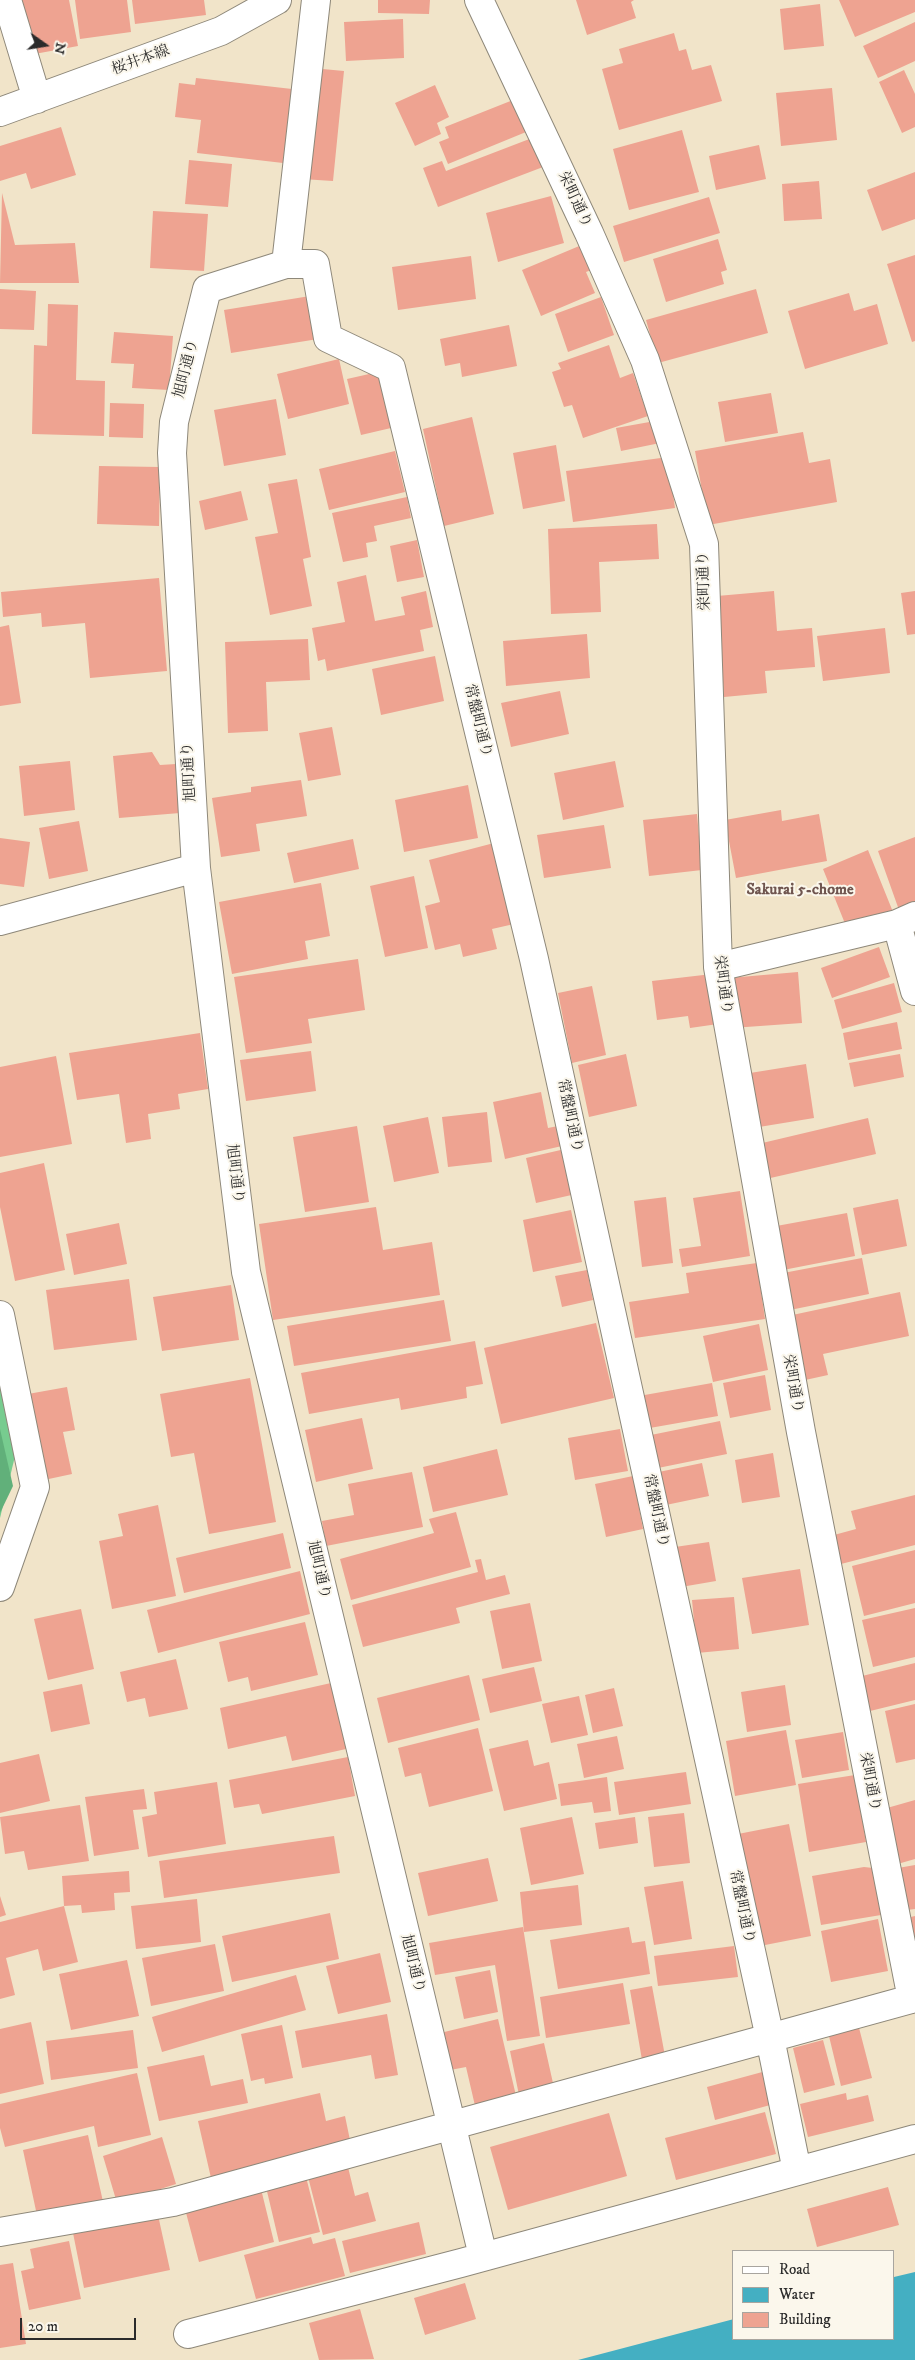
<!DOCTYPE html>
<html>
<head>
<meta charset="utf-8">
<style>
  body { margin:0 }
  #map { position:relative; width:915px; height:2360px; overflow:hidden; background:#f1e4c9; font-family:"IM FELL DW Pica",serif }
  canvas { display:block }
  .legend { position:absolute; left:732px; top:2250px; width:162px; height:90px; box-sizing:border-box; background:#fbf7ec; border:1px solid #a8a59f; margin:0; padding:6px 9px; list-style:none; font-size:15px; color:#2b2b2b }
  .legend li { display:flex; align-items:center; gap:10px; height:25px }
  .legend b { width:25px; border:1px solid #a8a59f }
  .north { position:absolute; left:20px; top:20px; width:50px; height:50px; -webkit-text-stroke:4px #fbf7ec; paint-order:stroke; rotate:103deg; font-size:14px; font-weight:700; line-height:20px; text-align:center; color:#2b2b2b }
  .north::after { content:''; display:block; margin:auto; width:18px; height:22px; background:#2b2b2b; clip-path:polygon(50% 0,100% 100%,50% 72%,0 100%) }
  .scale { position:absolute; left:20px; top:2318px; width:116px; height:22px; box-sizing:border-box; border:2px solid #2b2b2b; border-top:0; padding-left:6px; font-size:15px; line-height:18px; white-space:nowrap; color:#2b2b2b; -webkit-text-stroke:4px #fbf7ec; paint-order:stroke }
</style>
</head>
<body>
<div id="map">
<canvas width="915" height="2360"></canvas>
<ul class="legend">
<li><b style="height:6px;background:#fff"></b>Road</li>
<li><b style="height:14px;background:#44afc2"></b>Water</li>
<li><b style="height:14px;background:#eea391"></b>Building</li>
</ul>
<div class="north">N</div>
<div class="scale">20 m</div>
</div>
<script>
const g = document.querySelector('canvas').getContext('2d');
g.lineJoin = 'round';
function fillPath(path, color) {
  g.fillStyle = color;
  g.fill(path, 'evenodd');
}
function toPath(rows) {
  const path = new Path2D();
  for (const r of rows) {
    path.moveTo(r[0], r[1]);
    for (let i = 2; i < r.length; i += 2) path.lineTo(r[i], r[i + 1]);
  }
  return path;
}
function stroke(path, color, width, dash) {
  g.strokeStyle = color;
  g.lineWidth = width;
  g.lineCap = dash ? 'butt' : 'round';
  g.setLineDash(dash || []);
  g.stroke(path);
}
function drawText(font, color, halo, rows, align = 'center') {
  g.font = font + ' "IM FELL DW Pica","Noto Serif JP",serif';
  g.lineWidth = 4;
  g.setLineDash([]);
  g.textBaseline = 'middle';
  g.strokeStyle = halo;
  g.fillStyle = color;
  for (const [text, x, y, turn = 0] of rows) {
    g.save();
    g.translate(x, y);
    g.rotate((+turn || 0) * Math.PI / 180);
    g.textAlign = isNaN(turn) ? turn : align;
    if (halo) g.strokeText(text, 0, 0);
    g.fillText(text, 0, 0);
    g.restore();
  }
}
fillPath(toPath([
  [0,1368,17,1448,0,1518]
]), '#77cc8f');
fillPath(toPath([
  [0,1429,13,1486,0,1513]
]), '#61b07a');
fillPath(toPath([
  [915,2272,915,2360,578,2360,734,2319,734,2339,894,2339,894,2277]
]), '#44afc2');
fillPath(toPath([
  [18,0,69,0,78,46,29,55],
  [75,0,127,0,131,32,80,39],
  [132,0,204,0,206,15,135,24],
  [378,0,430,0,429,14,378,13],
  [576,0,634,0,631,2,636,18,587,35],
  [839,0,915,0,915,12,855,37],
  [820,4,824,46,784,50,780,9],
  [403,19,404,58,346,61,344,22],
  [915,22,915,61,878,78,863,46],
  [674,33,679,51,686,49,692,70,711,65,722,101,619,130,602,69,623,63,619,49],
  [312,68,344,71,333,181,302,179],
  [904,70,915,94,915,127,902,133,879,82],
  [196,78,292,89,283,163,197,153,201,120,175,117,179,83,195,85],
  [435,85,449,117,437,123,441,134,415,146,395,103],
  [832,88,837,140,781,146,776,93],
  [513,100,526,132,448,164,439,142,449,138,445,127],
  [61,127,76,175,31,189,26,173,0,181,0,146],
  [682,130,699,192,629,210,613,149],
  [532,138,543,167,438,207,423,168,442,161,446,171],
  [759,145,766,179,716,190,709,156],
  [189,160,232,164,228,207,185,204],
  [915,172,915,219,882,231,867,190],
  [819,181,822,219,784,221,782,184],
  [2,193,15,245,75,243,79,283,0,283],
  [551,196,564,243,498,262,486,213],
  [709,197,720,233,624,262,613,226],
  [153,211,208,214,204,271,150,268],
  [718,239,727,270,721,272,724,284,666,302,653,259],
  [584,244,594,269,586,272,595,293,541,316,522,270],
  [915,255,915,341,912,342,887,264],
  [471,256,476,299,398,310,392,267],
  [0,289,36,291,34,330,0,329],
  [756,289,768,333,658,363,646,320],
  [849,293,854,311,877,304,888,344,805,369,788,311],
  [310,296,318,339,231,353,224,310],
  [601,297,614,335,568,352,555,314],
  [48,304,78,305,76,380,105,381,104,436,32,434,34,345,47,346],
  [509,325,517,366,462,377,460,363,445,366,440,339],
  [114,332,173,336,169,390,132,388,134,364,111,363],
  [609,345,620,378,633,373,648,416,583,438,572,405,564,407,552,372,561,369,558,363],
  [339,359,349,404,288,419,277,374],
  [378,372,391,428,361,435,347,379],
  [771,393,778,433,725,442,718,402],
  [276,399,286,455,224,466,214,410],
  [110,403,144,404,143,438,109,437],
  [472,417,494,514,444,526,423,429],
  [655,421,660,443,621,451,616,428],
  [803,432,809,463,830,459,837,502,708,525,695,451],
  [556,445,565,501,523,509,513,453],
  [395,451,405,492,329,510,319,469],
  [668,457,675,508,573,522,566,471],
  [99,466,160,467,159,526,97,524],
  [297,479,311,557,303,559,312,606,270,615,255,537,278,533,268,484],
  [241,491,248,520,205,530,199,501],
  [407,497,411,518,374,526,377,541,366,543,368,557,343,562,332,513],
  [657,524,659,559,599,562,601,612,551,614,548,529],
  [417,540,424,577,397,582,390,546],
  [366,575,375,621,405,615,401,597,426,591,433,627,420,630,424,651,327,671,325,659,318,661,312,628,345,622,337,582],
  [159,578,167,671,90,678,85,623,42,627,41,613,3,617,1,592],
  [774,591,777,631,812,628,815,667,765,671,767,693,724,697,717,596],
  [915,591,915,634,907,635,901,593],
  [9,625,21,703,0,706,0,627],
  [885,628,890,673,823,681,817,636],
  [587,634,590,678,506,686,503,641],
  [308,639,310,680,266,682,268,731,228,733,225,642],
  [435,656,444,701,381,715,372,669],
  [560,691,569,734,511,747,501,703],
  [332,727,341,775,308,781,299,733],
  [152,752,160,765,176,764,180,813,119,818,113,756],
  [70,761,75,810,24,816,19,766],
  [615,761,624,807,563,820,554,773],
  [301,780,307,816,256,824,260,851,221,857,212,798,251,792,251,787],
  [468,785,478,838,404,852,395,800],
  [781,810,782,821,819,814,827,861,736,878,725,820],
  [697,814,702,870,649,876,643,820],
  [79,821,88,871,49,879,39,828],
  [604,825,611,868,544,878,537,835],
  [915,837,915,904,899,910,878,851],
  [0,838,30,842,24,887,0,884],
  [353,839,359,869,294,883,287,853],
  [494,843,514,924,492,929,497,949,463,957,460,944,435,950,425,906,440,902,429,860],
  [868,850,893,912,848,931,823,869],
  [414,876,428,948,385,957,370,886],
  [321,883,330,936,305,941,308,959,232,974,219,902],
  [879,947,890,977,832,998,821,968],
  [358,959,365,1010,308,1019,312,1043,246,1053,234,977],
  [798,972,802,1023,732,1028,729,978],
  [712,974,718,1024,690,1028,688,1016,657,1020,652,981],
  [894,983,902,1012,842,1029,834,1000],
  [592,986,606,1055,572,1063,558,993],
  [897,1022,902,1049,848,1060,843,1033],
  [200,1033,208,1089,178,1094,180,1109,148,1114,151,1139,126,1143,119,1094,77,1100,69,1053],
  [311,1051,316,1091,246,1101,240,1060],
  [626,1054,637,1106,589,1117,578,1065],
  [900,1054,904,1077,854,1087,849,1063],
  [56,1056,72,1144,0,1157,0,1067],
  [806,1064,814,1118,759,1127,750,1073],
  [541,1092,548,1128,558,1126,562,1146,505,1159,493,1102],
  [487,1112,492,1162,448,1167,442,1117],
  [428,1117,439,1173,394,1182,383,1126],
  [868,1118,876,1154,766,1179,758,1144],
  [357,1126,369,1202,305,1212,293,1137],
  [565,1149,576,1194,536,1203,526,1158],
  [44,1163,65,1270,15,1281,0,1207,0,1173],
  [740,1191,750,1256,682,1267,679,1249,701,1246,693,1198],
  [666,1197,673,1263,642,1267,634,1201],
  [898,1199,907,1246,862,1255,853,1208],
  [376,1207,383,1250,432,1242,440,1295,273,1320,259,1224],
  [571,1210,582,1262,533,1272,523,1220],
  [847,1213,855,1256,778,1271,771,1227],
  [119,1223,127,1264,74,1275,66,1234],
  [862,1258,869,1294,785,1311,778,1274],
  [757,1263,765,1319,635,1338,629,1302,689,1293,686,1273],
  [587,1270,593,1300,562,1307,555,1276],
  [129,1279,137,1340,54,1350,46,1290],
  [231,1285,239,1340,162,1351,153,1297],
  [900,1292,909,1336,823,1354,828,1375,796,1382,783,1317],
  [444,1300,451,1341,294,1366,287,1326],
  [596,1323,614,1398,501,1424,484,1348],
  [759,1324,768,1370,713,1382,703,1336],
  [475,1341,483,1384,466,1387,467,1398,401,1410,399,1398,309,1414,301,1373],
  [765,1375,771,1410,730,1418,723,1383],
  [250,1378,276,1522,209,1534,194,1453,171,1457,160,1394],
  [712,1383,718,1416,644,1429,639,1396],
  [67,1387,75,1430,63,1432,72,1474,44,1480,28,1394],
  [362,1418,373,1469,316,1482,305,1430],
  [720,1421,727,1454,653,1469,646,1436],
  [620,1429,628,1471,575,1480,568,1438],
  [497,1449,508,1495,433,1512,423,1467],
  [773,1453,780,1497,742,1503,735,1460],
  [702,1463,709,1496,661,1506,654,1473],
  [412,1472,423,1527,326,1546,322,1521,354,1515,348,1484],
  [633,1476,643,1529,606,1537,595,1484],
  [915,1495,915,1545,841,1564,834,1535,856,1529,851,1511],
  [158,1505,176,1596,112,1609,99,1541,123,1536,118,1514],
  [456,1512,471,1567,351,1600,340,1559,434,1533,429,1519],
  [283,1533,291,1568,184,1593,176,1558],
  [709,1542,716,1581,681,1587,675,1547],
  [915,1550,915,1603,864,1616,852,1566],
  [481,1559,486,1580,505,1575,510,1594,456,1608,460,1623,363,1647,352,1605,478,1572,475,1560],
  [800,1569,809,1625,752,1634,742,1578],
  [300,1571,310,1614,158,1653,147,1610],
  [734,1597,739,1649,697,1653,692,1600],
  [530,1603,542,1661,502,1669,490,1611],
  [915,1608,915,1657,873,1667,862,1620],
  [81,1609,94,1669,48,1680,34,1619],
  [305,1622,318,1675,251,1691,248,1677,228,1682,219,1642],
  [176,1659,188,1709,149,1717,145,1698,127,1702,120,1672],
  [915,1663,915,1700,866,1712,858,1677],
  [534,1667,542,1701,490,1713,482,1679],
  [469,1675,480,1720,388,1743,377,1698],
  [331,1683,346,1749,292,1761,286,1736,228,1749,220,1708],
  [82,1684,90,1724,51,1732,43,1692],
  [785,1685,791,1725,747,1732,741,1692],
  [614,1688,623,1726,593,1733,585,1695],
  [579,1696,588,1735,551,1743,542,1704],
  [915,1704,915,1759,896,1763,885,1711],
  [478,1728,493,1791,429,1807,421,1773,405,1777,398,1748],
  [786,1730,796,1785,735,1796,726,1741],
  [843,1732,849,1770,802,1778,795,1740],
  [617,1736,624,1769,584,1778,577,1744],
  [528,1740,534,1766,549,1762,557,1799,504,1811,489,1749],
  [39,1754,50,1801,0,1813,0,1763],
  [348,1757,355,1796,262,1814,259,1804,234,1808,229,1780],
  [686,1772,691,1804,619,1815,614,1782],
  [855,1775,866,1842,809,1852,798,1784],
  [607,1777,611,1811,594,1813,592,1802,561,1806,558,1784],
  [217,1782,226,1844,148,1857,142,1817,157,1814,154,1792],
  [144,1789,147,1809,133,1810,139,1849,94,1856,85,1797],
  [915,1800,915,1859,894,1865,880,1810],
  [80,1805,89,1861,28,1870,24,1851,5,1854,0,1817],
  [684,1813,690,1863,654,1867,648,1817],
  [572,1817,584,1874,531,1885,520,1828],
  [635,1817,638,1843,599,1849,595,1823],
  [789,1824,811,1936,760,1946,738,1834],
  [334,1836,340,1873,164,1898,159,1861],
  [488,1858,498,1901,428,1916,418,1873],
  [915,1865,915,1909,907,1910,898,1868],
  [864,1867,873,1868,881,1915,821,1925,812,1876],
  [129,1871,130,1892,114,1893,115,1910,82,1913,81,1905,64,1906,62,1876],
  [683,1881,692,1939,654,1945,644,1887],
  [578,1885,582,1925,524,1932,520,1892],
  [0,1896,6,1915,0,1917],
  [197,1899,201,1942,136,1949,131,1906],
  [64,1906,78,1962,43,1971,38,1949,6,1958,15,1995,0,1999,0,1922],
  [330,1913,339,1959,232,1982,222,1936],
  [915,1916,915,1969,902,1919],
  [878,1919,888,1971,831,1982,821,1931],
  [523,1927,540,2036,507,2041,495,1965,435,1975,429,1943],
  [629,1927,632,1943,645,1941,650,1974,558,1989,550,1940],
  [215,1944,224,1991,151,2006,142,1958],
  [734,1946,738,1977,658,1986,654,1956],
  [380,1953,391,2002,338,2014,326,1966],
  [127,1960,139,2016,71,2030,59,1974],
  [490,1970,498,2012,464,2019,455,1977],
  [296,1975,306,2010,162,2052,152,2017],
  [623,1983,630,2024,546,2038,540,1997],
  [652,1986,665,2056,642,2060,630,1990],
  [387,2014,398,2075,375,2079,371,2055,302,2068,295,2031],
  [498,2019,517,2100,476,2110,466,2067,445,2071,436,2034],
  [31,2022,44,2084,0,2094,0,2029],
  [858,2024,872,2078,841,2086,828,2032],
  [282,2025,293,2078,265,2084,264,2078,251,2081,241,2034],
  [133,2030,138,2068,51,2080,46,2041],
  [823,2040,835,2085,804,2093,793,2048],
  [544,2043,555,2092,520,2100,510,2051],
  [204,2055,211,2086,243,2079,248,2103,159,2121,147,2067],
  [766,2071,774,2104,715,2120,707,2087],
  [137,2073,151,2135,98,2147,94,2126,5,2147,0,2128,0,2104],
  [320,2093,326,2121,345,2116,351,2145,211,2178,198,2121],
  [846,2093,847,2100,868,2095,874,2121,808,2137,800,2104],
  [765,2112,776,2154,676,2180,665,2138],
  [609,2113,627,2176,508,2210,490,2147],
  [88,2135,104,2206,38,2220,23,2150],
  [162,2137,176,2184,117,2203,103,2156],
  [347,2163,355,2196,368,2192,376,2221,323,2235,307,2173],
  [306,2177,320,2232,279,2242,266,2187],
  [888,2187,899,2225,817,2247,807,2209],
  [261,2189,274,2242,199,2262,185,2209],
  [158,2215,170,2270,84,2288,73,2233],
  [419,2222,426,2254,350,2273,342,2241],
  [311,2237,313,2244,335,2238,345,2276,256,2299,244,2255],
  [69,2241,81,2299,29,2310,21,2271,34,2268,30,2249],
  [13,2263,26,2344,0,2348,0,2265],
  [465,2283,476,2319,425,2335,414,2298],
  [360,2309,374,2359,319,2360,309,2323]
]), '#eea391');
const minor = toPath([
  [7,0,37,99],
  [479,0,589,233,645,360,704,544,718,967,801,1432,912,1999],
  [0,112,221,31,277,0],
  [286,264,316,0],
  [0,921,196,868],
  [897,924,915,991],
  [718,967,897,924,915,916],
  [0,1315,35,1487,0,1587],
  [0,2232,173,2202,915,1998],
  [483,2256,246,1272,196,868,172,453,174,422,207,289,286,264,315,264,328,338,391,368,534,959,770,2038,797,2171],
  [188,2334,461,2263,915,2139]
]);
stroke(minor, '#8e887a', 30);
stroke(minor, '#fff', 28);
drawText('15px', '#2b2b2b', '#fbf7ec', [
  ["桜井本線",141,61,-20],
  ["栄町通り",574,200,65],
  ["旭町通り",187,369,-76],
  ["栄町通り",705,581,-92],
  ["常盤町通り",477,721,76],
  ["旭町通り",190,772,-93],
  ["栄町通り",722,985,82],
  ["常盤町通り",569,1116,78],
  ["旭町通り",234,1174,83],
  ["栄町通り",792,1384,80],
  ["常盤町通り",655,1511,78],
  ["旭町通り",318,1570,77],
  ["栄町通り",869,1782,79],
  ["常盤町通り",741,1907,78],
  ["旭町通り",412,1964,76]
]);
drawText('bold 16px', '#6f554f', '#fbf7ec', [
  ["Sakurai 5-chome",800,891]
]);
</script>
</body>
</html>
